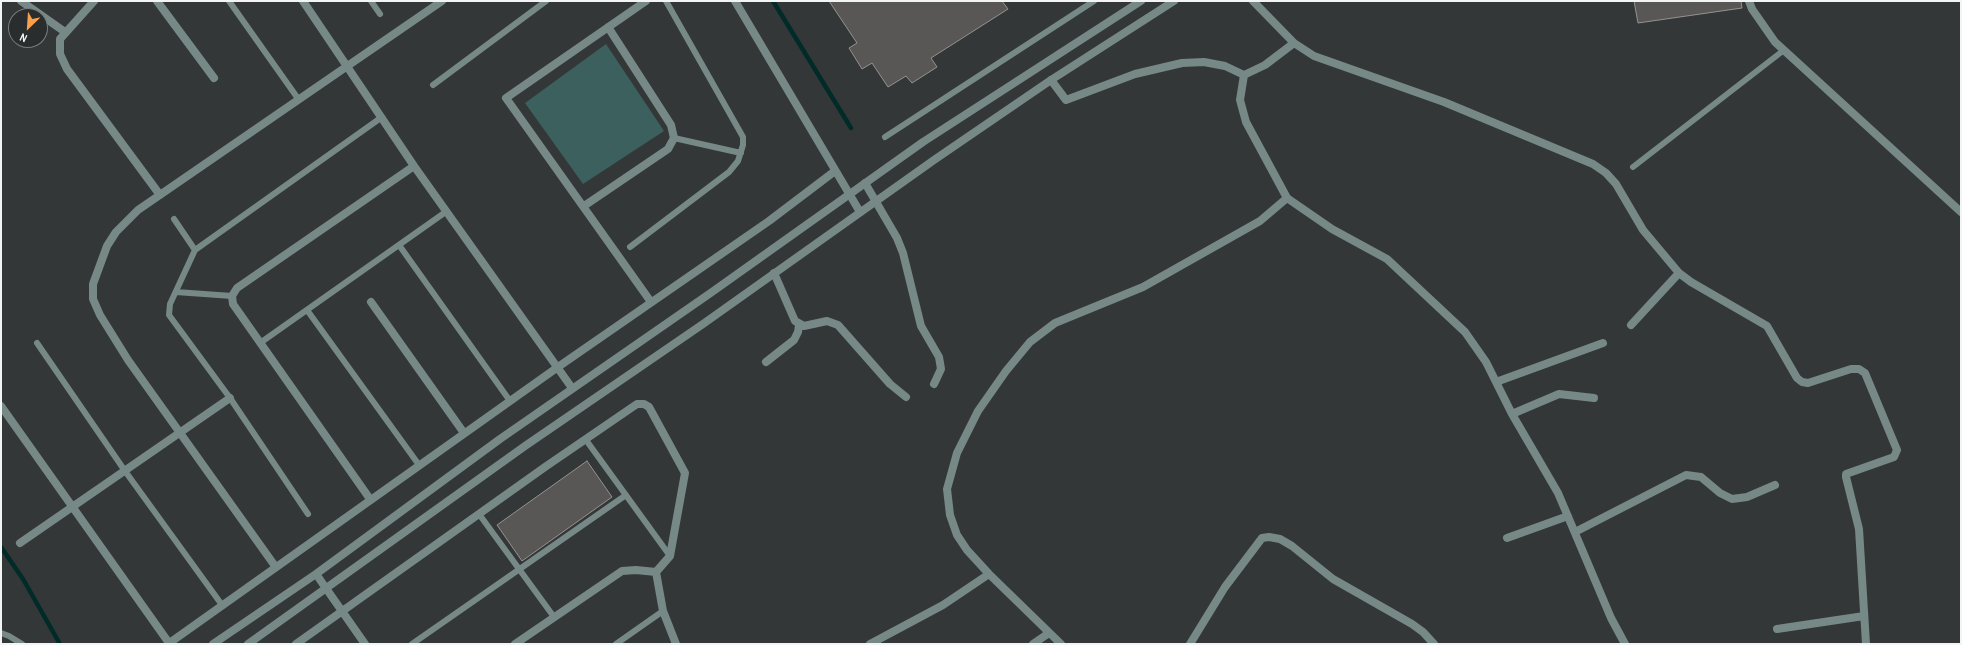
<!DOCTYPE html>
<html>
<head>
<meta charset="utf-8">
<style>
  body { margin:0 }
  #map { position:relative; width:1962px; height:645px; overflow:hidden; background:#343737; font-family:"Archivo Narrow",sans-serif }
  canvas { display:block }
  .frame { position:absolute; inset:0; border:2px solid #f3f5f5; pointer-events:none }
  .north { position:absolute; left:8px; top:8px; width:40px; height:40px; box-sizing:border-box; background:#2a2d2d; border:1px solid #7a7d7d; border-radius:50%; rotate:205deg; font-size:11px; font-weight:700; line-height:16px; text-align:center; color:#f3f5f5 }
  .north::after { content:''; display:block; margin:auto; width:14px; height:18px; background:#f8a04b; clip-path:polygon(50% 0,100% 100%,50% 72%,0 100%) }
</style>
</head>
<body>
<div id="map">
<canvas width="1962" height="645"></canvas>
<div class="frame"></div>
<div class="north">N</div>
</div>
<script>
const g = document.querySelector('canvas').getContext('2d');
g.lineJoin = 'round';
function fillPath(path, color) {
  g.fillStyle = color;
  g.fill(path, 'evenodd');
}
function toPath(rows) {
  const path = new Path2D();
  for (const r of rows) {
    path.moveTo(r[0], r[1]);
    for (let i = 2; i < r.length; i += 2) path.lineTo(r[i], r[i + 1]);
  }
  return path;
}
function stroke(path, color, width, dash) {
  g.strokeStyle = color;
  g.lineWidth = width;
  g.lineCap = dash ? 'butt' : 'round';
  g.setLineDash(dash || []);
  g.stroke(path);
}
fillPath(toPath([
  [606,44,664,131,583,184,525,103]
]), '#3b605e');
stroke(toPath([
  [773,1,851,128],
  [1,547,23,579,60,644]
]), '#002b29', 4.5);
const building = toPath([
  [829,1,1002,1,1008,9,931,58,937,67,912,83,906,76,888,87,872,63,862,69,849,48,857,43,829,1],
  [1634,1,1741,1,1742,8,1638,23,1634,1],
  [587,461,612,497,522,561,497,525,587,461]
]);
fillPath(building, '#595755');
stroke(building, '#959290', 1);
stroke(toPath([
  [229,1,299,100],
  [371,1,380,14],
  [433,85,546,1],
  [885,137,1094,1],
  [674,138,741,153],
  [1633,167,1784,50],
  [174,219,195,250,170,304,169,315,230,398,308,514],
  [399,245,510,401],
  [630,247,729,172,738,161,743,145,743,137,666,1],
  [195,250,382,117],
  [176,292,232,296],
  [307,310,419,465],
  [37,343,125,471,222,605],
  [260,343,447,211],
  [586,440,670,556],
  [479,514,554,617],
  [1,633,9,636,22,644],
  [412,644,626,495],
  [616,644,663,611]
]), '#768987', 6);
stroke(toPath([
  [21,1,65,32],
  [94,1,60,39,60,54,67,69,160,195],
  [157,1,214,78],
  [303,1,414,166,572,388],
  [646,1,506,98,651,302],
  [735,1,860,212],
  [1253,1,1294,43,1314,56,1444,102,1593,164,1606,173,1616,184,1643,230,1679,273,1691,282,1767,326,1797,378,1802,382,1808,383,1851,369,1859,369,1865,373,1897,450,1894,457,1846,474,1846,477,1859,529,1866,644],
  [1749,1,1752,9,1775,42,1961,212],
  [1244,75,1240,100,1246,122,1287,198,1332,229,1387,259,1465,332,1486,362,1512,414,1558,493,1611,618,1625,644],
  [1244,75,1265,65,1294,43],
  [1051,80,1066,100,1135,74,1182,63,1204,62,1225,66,1244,75],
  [865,183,897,238,903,253,921,326,939,357,941,369,934,384],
  [584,206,668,149,674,138,671,125,608,27],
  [774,273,795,321,804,326,827,321,838,325,890,384,906,397],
  [371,302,464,433],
  [1631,325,1679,273],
  [766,362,794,340,798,332,799,325],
  [1496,382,1603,343],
  [1,406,169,643],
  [1512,414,1559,394,1594,398],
  [370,499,233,304,232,296,237,288,414,166],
  [1575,532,1686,475,1701,477,1720,493,1732,499,1747,497,1775,485],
  [1507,538,1568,516],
  [20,543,230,398],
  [275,566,128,360,100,315,93,299,93,284,107,246,116,232,138,210,442,1],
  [1777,629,1864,616],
  [168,644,558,367,769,221,835,171],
  [296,644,545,467,637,404,644,404,649,407,685,473,670,556,656,572],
  [515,644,622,571,636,570,656,572,663,611,676,644],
  [870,644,943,605,989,574],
  [1033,644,1049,633],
  [1061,644,989,574,967,550,957,535,950,515,947,489,957,453,978,411,1006,371,1030,342,1055,323,1143,287,1260,221,1287,198],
  [1190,644,1225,587,1262,538,1269,537,1280,539,1292,546,1333,579,1412,624,1423,632,1434,644]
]), '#768987', 8);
stroke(toPath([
  [316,574,365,644],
  [213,644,316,574,500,439,712,292,923,142,1141,1],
  [248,644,525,446,703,324,934,160,1051,80,1174,1]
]), '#768987', 8);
</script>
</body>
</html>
